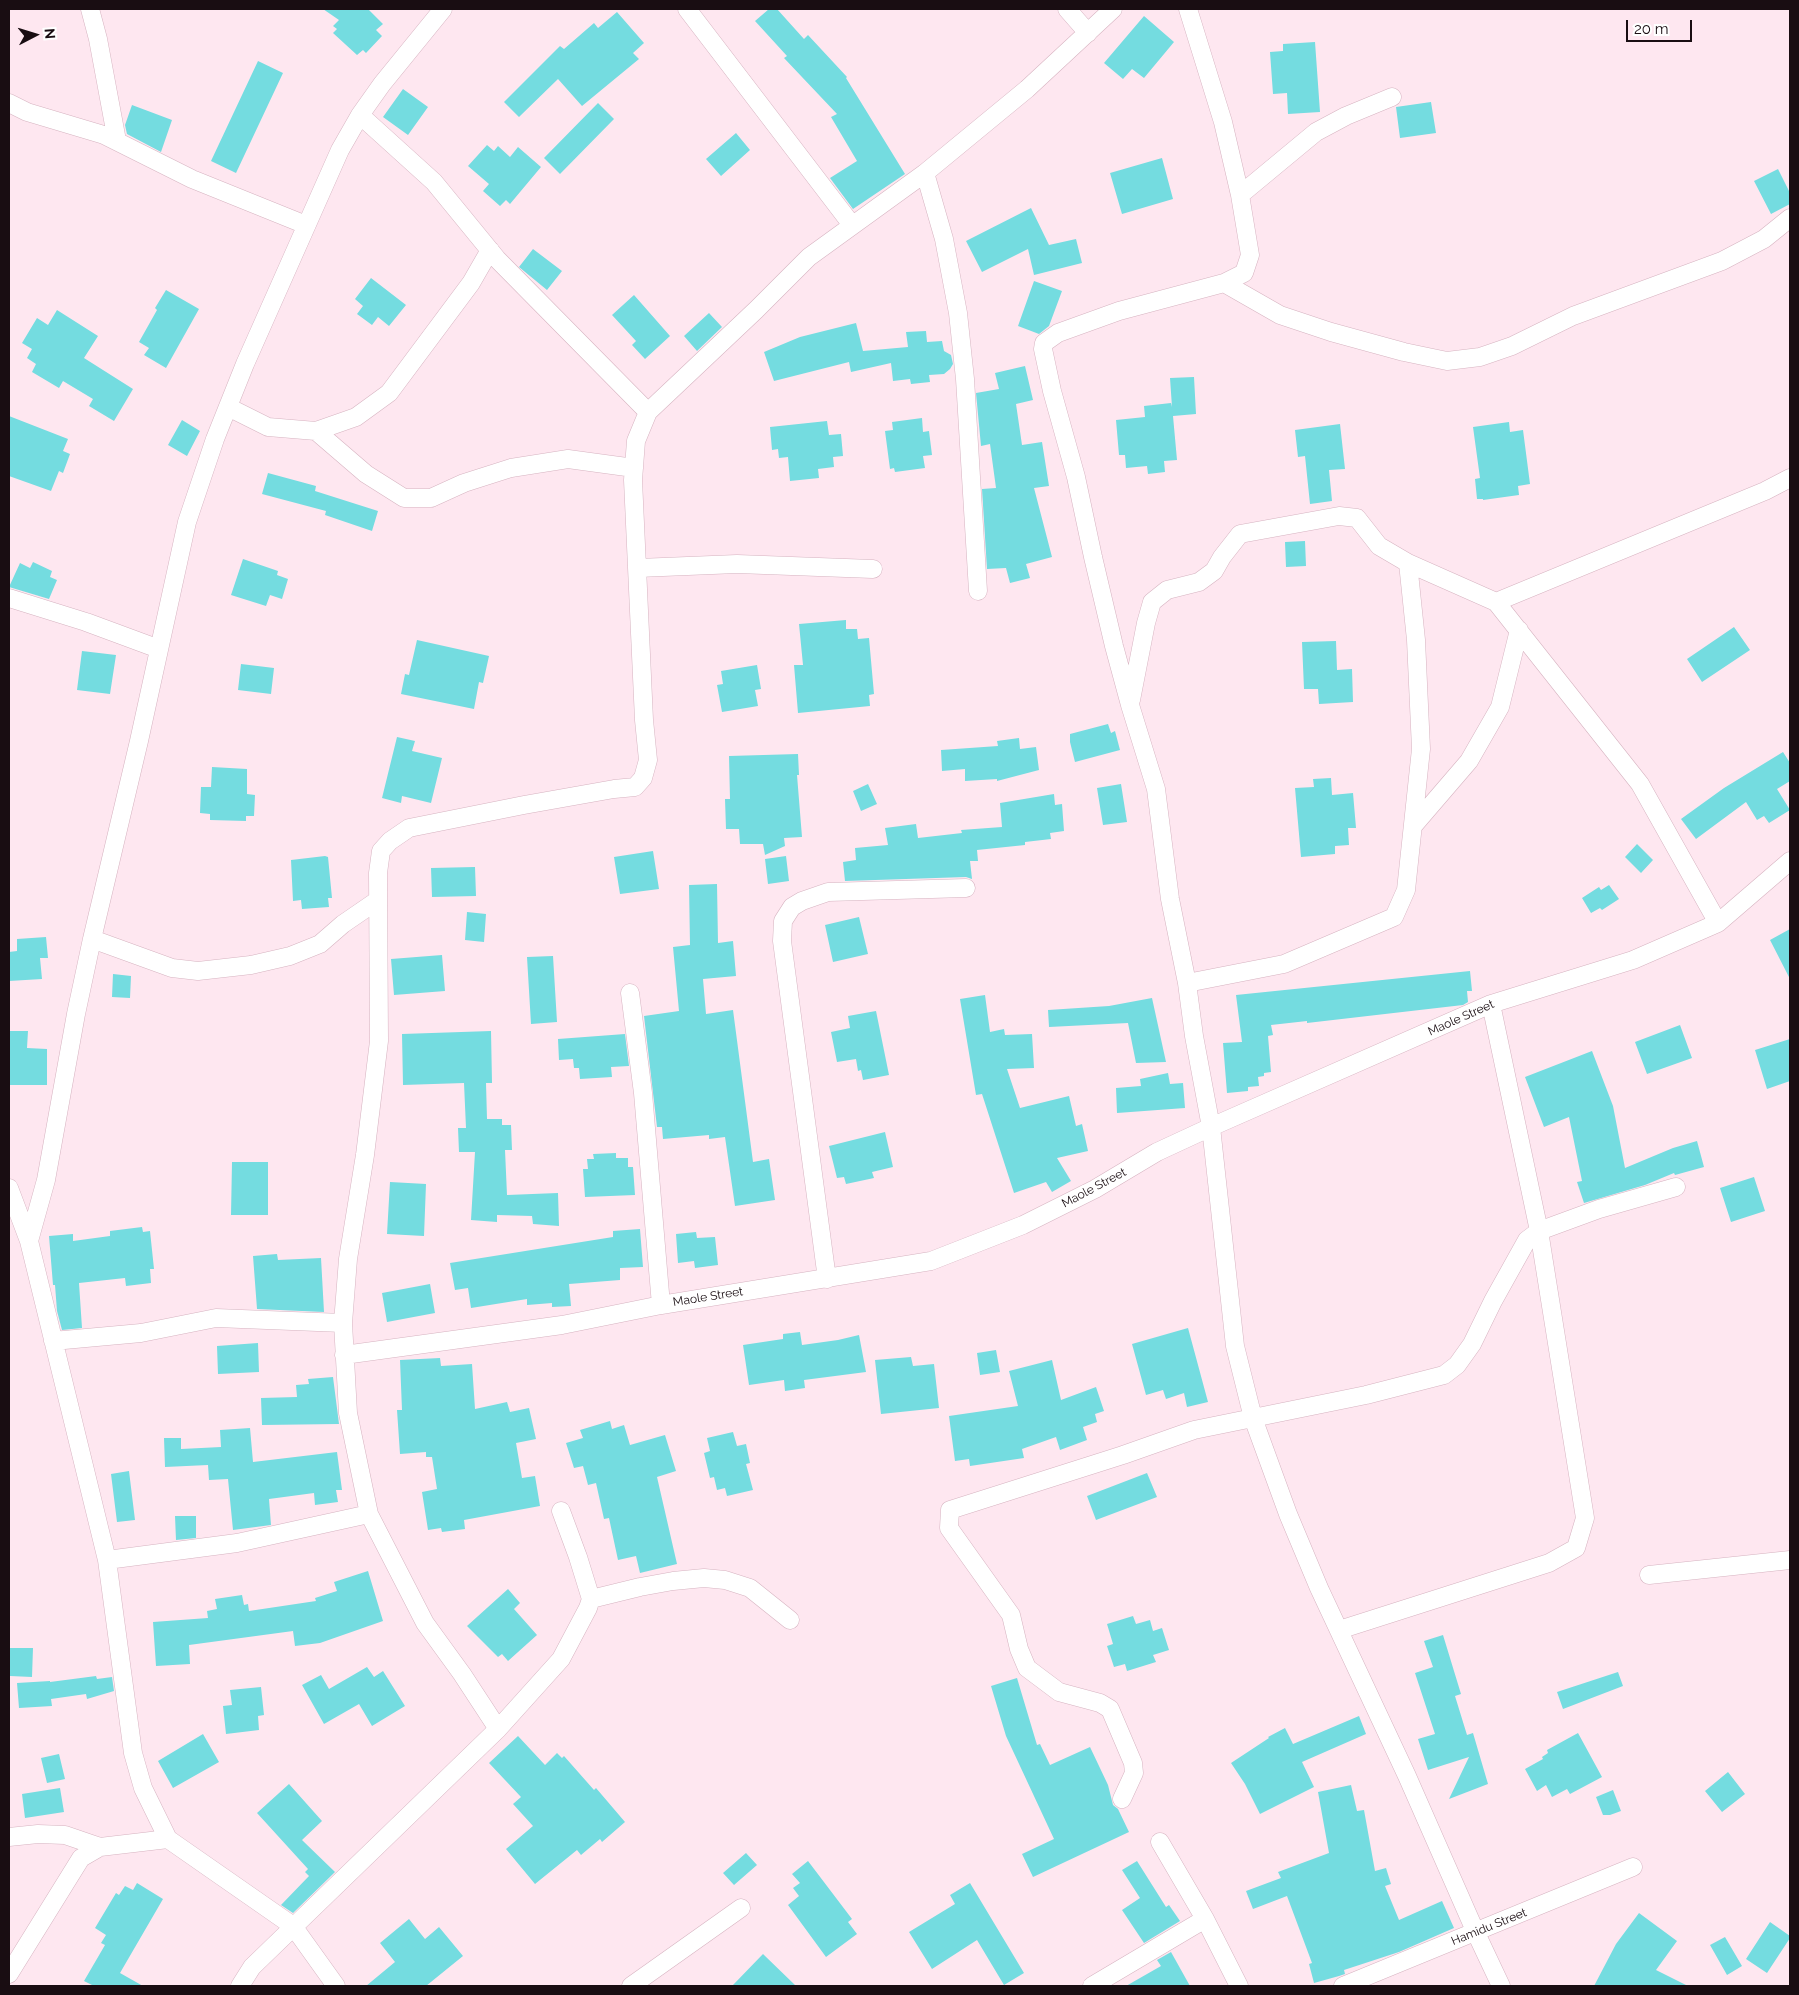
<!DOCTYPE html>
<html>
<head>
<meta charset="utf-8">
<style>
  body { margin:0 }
  #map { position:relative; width:1799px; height:1995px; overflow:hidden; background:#fee7f0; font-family:Raleway,sans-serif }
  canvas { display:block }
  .frame { position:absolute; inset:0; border:10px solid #190d12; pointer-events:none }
  .north { position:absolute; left:10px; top:10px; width:50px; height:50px; -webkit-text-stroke:4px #fff; paint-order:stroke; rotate:85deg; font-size:14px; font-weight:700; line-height:20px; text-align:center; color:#190d12 }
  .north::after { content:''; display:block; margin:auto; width:18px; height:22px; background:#190d12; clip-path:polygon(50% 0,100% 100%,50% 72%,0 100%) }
  .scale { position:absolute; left:1626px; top:20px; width:66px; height:22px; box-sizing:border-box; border:2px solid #190d12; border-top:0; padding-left:6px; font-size:15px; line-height:18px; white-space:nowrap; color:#190d12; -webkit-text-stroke:4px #fff; paint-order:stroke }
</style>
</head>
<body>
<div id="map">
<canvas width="1799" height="1995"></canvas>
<div class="frame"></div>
<div class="north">N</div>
<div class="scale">20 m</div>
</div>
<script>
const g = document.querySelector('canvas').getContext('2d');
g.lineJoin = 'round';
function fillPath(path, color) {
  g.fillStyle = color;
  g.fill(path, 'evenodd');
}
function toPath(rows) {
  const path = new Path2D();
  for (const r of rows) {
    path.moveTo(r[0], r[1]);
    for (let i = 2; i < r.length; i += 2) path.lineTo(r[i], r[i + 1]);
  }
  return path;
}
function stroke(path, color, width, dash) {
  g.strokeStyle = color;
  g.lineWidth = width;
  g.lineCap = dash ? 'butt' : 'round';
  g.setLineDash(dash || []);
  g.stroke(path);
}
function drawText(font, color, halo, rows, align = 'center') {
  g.font = font + ' Raleway,sans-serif';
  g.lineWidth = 5;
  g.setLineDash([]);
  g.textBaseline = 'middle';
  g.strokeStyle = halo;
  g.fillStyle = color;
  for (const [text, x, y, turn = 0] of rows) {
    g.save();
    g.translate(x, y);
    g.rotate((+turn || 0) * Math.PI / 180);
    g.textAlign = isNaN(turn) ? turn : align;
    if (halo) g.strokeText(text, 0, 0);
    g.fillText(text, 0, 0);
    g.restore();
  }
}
fillPath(toPath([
  [323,9,368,9,383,24,376,30,382,36,366,53,363,50,357,55,333,33,337,29,333,26,339,20],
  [769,9,777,9,804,39,808,35,847,77,846,78,905,174,853,209,830,178,857,161,831,117,837,114,784,58,787,56,755,21],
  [617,12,644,43,633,53,639,59,582,106,558,79,519,117,504,102,560,46,564,49,594,23,598,28],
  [1144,16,1174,42,1144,78,1132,69,1123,79,1104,63],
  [1315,42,1320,112,1288,114,1287,93,1273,94,1270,52,1283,51,1283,44],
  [258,61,283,73,236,173,211,161],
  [403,89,428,107,408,135,383,117],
  [1431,102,1436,133,1400,138,1396,107],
  [598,103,614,119,560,174,544,158],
  [132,105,172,120,161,152,127,134,125,125],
  [736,133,750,150,721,176,706,159],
  [487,145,494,151,498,146,510,157,518,147,541,167,510,204,506,200,500,206,483,191,489,184,468,166],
  [1162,158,1173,199,1122,214,1110,173],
  [1778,169,1790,193,1790,204,1771,214,1754,181],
  [1031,208,1049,245,1076,239,1082,263,1034,275,1028,249,982,272,966,241],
  [533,249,562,271,547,290,519,267],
  [371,278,406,305,389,326,378,317,372,325,357,314,363,306,355,299],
  [1034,281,1062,291,1049,326,1039,334,1018,326],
  [166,290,199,309,166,368,144,355,149,348,139,342,157,310,155,308],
  [634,295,670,336,645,359,632,345,636,341,612,315],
  [57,310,98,336,84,358,133,389,114,421,89,406,93,399,63,381,59,388,32,372,36,364,27,358,32,349,22,343,37,318,48,325],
  [709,313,722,327,697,351,684,336],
  [856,323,863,351,908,347,906,332,926,331,927,342,942,341,944,351,951,355,953,364,950,369,944,374,929,375,930,382,911,384,910,379,893,381,891,363,851,372,849,362,774,381,764,352,800,337],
  [1025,366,1033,400,1016,404,1022,445,1042,442,1049,486,1034,488,1052,557,1026,564,1030,578,1010,583,1006,568,987,569,982,489,996,488,990,444,981,446,976,393,999,389,995,373],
  [1194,377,1196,414,1173,416,1177,460,1164,461,1165,472,1148,474,1147,466,1126,468,1125,455,1119,455,1116,420,1145,417,1144,406,1171,403,1172,407,1170,378],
  [9,416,68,439,63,451,70,454,63,473,59,471,51,491,9,476],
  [922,418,923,432,929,431,932,455,923,456,925,468,895,472,894,468,890,469,885,431,893,430,892,422],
  [182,420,200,431,187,456,168,445],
  [827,421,829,435,841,434,843,456,833,457,834,467,818,469,819,478,790,481,788,457,779,458,778,449,772,450,770,427],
  [1509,422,1510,432,1523,430,1530,484,1518,486,1519,495,1483,500,1483,499,1477,499,1475,479,1480,478,1473,427],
  [1340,424,1345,469,1329,470,1332,501,1310,504,1305,456,1298,457,1295,430],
  [268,473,316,486,315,491,378,511,372,531,325,515,326,511,262,494],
  [1305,541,1306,566,1286,567,1285,542],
  [243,559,278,571,277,575,288,579,282,599,270,595,266,606,231,595],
  [33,562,52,571,50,577,57,580,49,599,9,587,20,563,30,568],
  [846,620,846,629,857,629,858,639,869,638,874,694,869,695,870,706,798,713,794,665,803,665,799,624],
  [1734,627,1750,650,1702,682,1687,659],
  [417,640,489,656,483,683,479,682,474,709,401,694,405,674,409,675],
  [1336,641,1337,670,1352,669,1353,702,1319,704,1318,689,1304,689,1302,642],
  [82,651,116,655,110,694,77,690],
  [241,664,274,668,271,694,238,690],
  [757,665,761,689,755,690,758,706,722,712,717,685,723,684,721,671],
  [1108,724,1111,733,1115,731,1120,750,1075,762,1070,742,1070,734],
  [397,737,415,741,412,751,442,758,431,803,402,796,401,803,382,798],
  [1019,738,1020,749,1036,747,1039,770,997,781,997,779,965,781,965,769,942,771,941,750,998,746,997,741],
  [1783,752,1790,763,1790,781,1777,789,1790,810,1769,823,1764,816,1757,820,1746,802,1696,839,1681,819,1724,788],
  [798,754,799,775,797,775,802,837,784,838,785,846,765,855,763,844,740,844,739,829,726,829,725,799,730,799,729,756],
  [212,767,247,769,247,794,255,795,254,816,246,816,246,821,210,820,210,814,200,813,201,787,211,787],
  [1331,778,1332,795,1353,793,1356,828,1348,828,1349,845,1335,846,1335,854,1301,857,1295,788,1314,787,1313,779],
  [868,784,877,804,861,811,853,791],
  [1121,784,1127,822,1103,825,1097,788],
  [1054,794,1055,805,1062,804,1064,831,1050,833,1051,839,1025,842,1025,845,977,850,978,861,970,861,972,879,966,877,845,881,843,862,856,860,855,848,888,845,885,828,916,824,918,838,962,833,961,830,1002,827,1000,803],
  [1637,844,1653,860,1641,873,1625,857],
  [653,851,659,889,620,894,614,857],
  [325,856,328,857,332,898,328,898,329,907,302,909,301,900,293,901,291,860],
  [786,856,789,881,768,884,765,859],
  [475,867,476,896,432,897,431,868],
  [717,884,718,943,733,941,736,976,703,979,706,1014,733,1010,753,1162,769,1159,775,1200,735,1206,725,1137,709,1139,709,1135,663,1139,662,1127,657,1127,644,1016,679,1011,673,947,690,945,689,885],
  [1609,885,1619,899,1602,910,1600,908,1591,913,1582,898,1599,887,1601,890],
  [467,912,486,914,484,942,465,940],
  [859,917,868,954,833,962,825,925],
  [1790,929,1790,979,1770,940],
  [46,937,48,958,40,958,42,979,9,981,9,952,17,951,17,939],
  [442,955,445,991,394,995,391,959],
  [553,956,557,1022,531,1024,527,957],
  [1470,971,1472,991,1467,991,1468,1002,1463,1005,1307,1023,1307,1021,1271,1025,1273,1035,1268,1036,1271,1072,1264,1073,1264,1076,1258,1077,1259,1086,1248,1087,1248,1091,1227,1093,1223,1043,1242,1042,1236,995],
  [113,974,131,976,130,998,112,997],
  [985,995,990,1032,1004,1029,1005,1035,1032,1034,1034,1068,1007,1069,1020,1108,1069,1096,1076,1126,1082,1124,1088,1151,1057,1158,1071,1181,1052,1192,1046,1182,1014,1193,982,1094,976,1095,960,999],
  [1152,998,1166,1062,1136,1063,1128,1023,1049,1027,1048,1010,1109,1006],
  [876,1011,889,1075,863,1080,861,1070,858,1071,856,1059,837,1062,831,1032,850,1028,848,1016],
  [1680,1025,1692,1058,1647,1074,1635,1042],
  [9,1031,28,1031,27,1048,47,1049,47,1085,9,1085],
  [491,1031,492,1083,486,1083,487,1119,502,1119,502,1125,511,1125,512,1150,505,1150,507,1195,558,1193,559,1226,533,1224,532,1216,497,1215,497,1222,471,1220,475,1152,459,1152,458,1128,466,1128,464,1083,403,1085,402,1034],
  [625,1034,629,1066,611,1067,612,1077,580,1079,579,1068,574,1068,573,1059,559,1060,558,1039],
  [1790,1039,1790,1081,1767,1089,1755,1050],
  [1592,1051,1613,1106,1625,1168,1673,1148,1697,1141,1704,1167,1675,1175,1674,1173,1645,1185,1584,1203,1577,1182,1582,1181,1569,1117,1544,1127,1525,1077],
  [1168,1073,1170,1084,1183,1083,1185,1108,1117,1113,1116,1088,1141,1086,1140,1079],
  [885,1132,893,1167,872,1172,874,1178,846,1184,844,1177,837,1178,829,1146],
  [616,1153,616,1158,628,1158,628,1167,633,1167,635,1195,585,1197,583,1169,588,1169,587,1159,594,1159,593,1154],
  [232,1162,268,1162,268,1215,231,1215],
  [1754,1177,1765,1211,1731,1222,1720,1188],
  [390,1182,426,1184,424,1236,387,1234],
  [142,1227,143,1232,150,1231,154,1269,150,1269,151,1283,126,1286,125,1278,79,1283,82,1328,62,1330,57,1311,55,1285,53,1285,49,1236,73,1234,73,1241,110,1236,110,1231],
  [640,1229,643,1267,620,1268,620,1280,569,1284,571,1306,552,1307,552,1303,527,1305,527,1299,471,1308,468,1288,455,1290,450,1263,613,1237,613,1231],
  [696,1232,697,1238,715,1237,718,1265,695,1268,694,1261,678,1263,676,1234],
  [277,1254,278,1260,321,1258,324,1312,257,1309,253,1256],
  [430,1284,435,1313,387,1322,382,1293],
  [1188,1328,1208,1402,1187,1407,1184,1393,1166,1399,1163,1390,1146,1395,1132,1344],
  [800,1332,802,1345,838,1340,859,1335,866,1372,804,1380,805,1388,785,1391,784,1380,749,1385,743,1345,783,1339,783,1334],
  [258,1343,259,1372,218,1374,217,1346],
  [996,1350,1000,1372,980,1375,977,1353],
  [911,1357,913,1366,934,1364,939,1408,881,1414,875,1360],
  [440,1358,441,1366,472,1364,475,1409,507,1402,510,1412,529,1408,536,1439,516,1443,522,1478,535,1476,540,1506,464,1520,465,1529,442,1532,441,1528,428,1530,422,1492,437,1489,432,1457,426,1457,426,1452,400,1454,397,1410,402,1410,400,1360],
  [1052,1360,1061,1400,1096,1387,1104,1411,1095,1414,1097,1422,1083,1427,1087,1440,1060,1450,1056,1437,1022,1449,1024,1458,970,1466,969,1459,955,1461,949,1416,1018,1406,1009,1371],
  [333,1377,339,1424,262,1425,261,1398,297,1397,296,1385,309,1384,308,1379],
  [610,1421,612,1429,624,1425,630,1445,665,1435,676,1471,657,1477,677,1564,640,1573,636,1556,618,1560,609,1518,604,1519,596,1483,588,1485,583,1466,574,1468,566,1443,583,1438,580,1430],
  [250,1428,253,1462,337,1452,342,1490,336,1490,338,1502,315,1505,314,1493,269,1499,271,1525,233,1530,228,1479,209,1480,208,1465,165,1467,164,1438,181,1438,181,1449,221,1447,220,1430],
  [733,1432,737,1446,746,1444,750,1463,746,1464,753,1490,727,1496,725,1488,717,1490,714,1477,710,1478,704,1453,710,1451,707,1438],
  [129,1471,135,1520,117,1522,111,1474],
  [1147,1473,1157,1497,1096,1520,1087,1496],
  [175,1516,196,1516,196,1538,176,1540],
  [368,1571,383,1621,320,1643,295,1646,293,1631,189,1645,190,1664,156,1666,153,1622,208,1618,207,1611,217,1609,215,1599,242,1595,244,1605,248,1604,249,1611,316,1601,315,1598,337,1591,334,1582],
  [508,1589,520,1603,514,1609,537,1635,508,1661,502,1654,498,1657,467,1626],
  [1133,1616,1136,1624,1150,1620,1153,1631,1162,1628,1169,1650,1153,1655,1156,1662,1127,1671,1125,1664,1114,1667,1107,1646,1113,1644,1107,1624],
  [1443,1635,1461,1694,1455,1696,1467,1735,1473,1733,1488,1784,1449,1799,1469,1757,1428,1770,1418,1739,1435,1734,1415,1673,1433,1667,1424,1641],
  [10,1648,33,1648,32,1677,10,1676],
  [367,1667,374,1677,383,1671,405,1706,372,1726,359,1704,324,1724,302,1685,321,1675,329,1689],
  [1618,1672,1623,1686,1563,1709,1557,1692],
  [96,1676,97,1679,112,1677,114,1691,87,1699,86,1694,51,1699,52,1706,19,1708,17,1683,50,1681,50,1682],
  [1017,1678,1037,1745,1040,1744,1050,1765,1090,1747,1108,1785,1113,1805,1118,1809,1129,1832,1033,1877,1022,1854,1054,1839,1006,1736,991,1686],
  [261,1687,264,1715,258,1716,259,1730,226,1734,223,1706,232,1705,230,1690],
  [1359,1716,1366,1734,1302,1762,1314,1787,1260,1814,1245,1784,1231,1763,1269,1738,1268,1737,1285,1728,1293,1744],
  [1578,1733,1602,1777,1570,1794,1567,1789,1552,1797,1546,1785,1537,1791,1525,1769,1543,1759,1542,1757,1548,1753,1547,1750],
  [203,1734,219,1762,173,1788,158,1761],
  [518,1736,545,1765,557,1753,562,1758,564,1756,594,1790,596,1788,625,1822,602,1842,600,1839,581,1855,577,1850,535,1884,506,1849,533,1826,513,1804,521,1797,489,1763],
  [59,1754,65,1779,47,1783,41,1758],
  [1728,1772,1745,1794,1722,1812,1705,1791],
  [289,1784,322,1821,302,1840,335,1872,293,1913,281,1905,309,1876,305,1872,308,1869,257,1813],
  [1351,1785,1357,1811,1364,1810,1375,1871,1386,1868,1391,1884,1385,1886,1399,1920,1442,1901,1454,1928,1399,1952,1344,1970,1345,1974,1339,1976,1314,1983,1309,1964,1312,1963,1287,1896,1253,1909,1246,1891,1281,1878,1278,1872,1329,1853,1318,1792],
  [60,1788,64,1812,25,1818,22,1794],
  [1613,1790,1621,1811,1610,1815,1603,1815,1596,1797],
  [746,1853,757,1865,734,1885,723,1873],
  [808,1861,852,1919,848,1922,857,1934,826,1957,788,1905,799,1896,793,1888,800,1883,792,1874],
  [1137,1861,1166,1907,1169,1905,1180,1921,1144,1943,1122,1910,1140,1898,1122,1870],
  [137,1883,163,1899,120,1973,143,1986,94,1986,84,1981,105,1945,101,1943,106,1935,95,1928,116,1893,119,1895,125,1886,133,1890],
  [970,1883,1024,1973,1004,1985,977,1940,932,1969,909,1932,955,1904,950,1895],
  [1639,1913,1677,1941,1656,1970,1688,1986,1594,1986,1616,1944],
  [409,1919,425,1939,439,1927,463,1956,426,1986,366,1986,395,1962,380,1943],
  [1770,1922,1790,1936,1790,1938,1767,1973,1746,1959],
  [1725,1937,1742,1966,1727,1975,1710,1945],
  [1171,1952,1190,1986,1126,1986,1161,1966,1157,1960],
  [763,1954,796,1986,732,1986]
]), '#74dce0');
const minor = toPath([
  [90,9,98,39,117,141],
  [687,9,852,225],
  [1067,9,1088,33],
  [1188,9,1223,122,1240,195,1250,255,1244,273,1224,283,1119,311,1058,333,1044,343,1043,349,1052,391,1076,477,1093,557,1114,646,1130,705,1156,789,1170,899,1187,983,1194,1036,1211,1127,1235,1346,1253,1418,1288,1514,1319,1588,1407,1776,1476,1933,1501,1986],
  [9,103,27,112,104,135,192,179,306,225],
  [360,115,434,182,497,259,648,412],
  [925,173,944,239,958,313,965,379,978,591],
  [1240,195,1316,132,1346,116,1392,97],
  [1224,283,1280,315,1331,332,1404,352,1447,361,1480,357,1512,346,1573,316,1722,261,1764,239,1790,218],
  [228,407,268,427,316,431,356,417,389,393,471,283,490,250],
  [316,431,366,474,404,498,431,498,464,483,511,468,568,459,634,468],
  [638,568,737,564,873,569],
  [9,598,86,622,159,649],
  [1496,602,1765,491,1790,478],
  [1131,700,1146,623,1152,602,1167,590,1199,582,1214,571,1222,557,1240,534,1339,516,1357,518,1379,546,1408,563],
  [1414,825,1469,761,1500,707,1519,630],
  [92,939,172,968,198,971,251,965,290,956,320,944,343,924,378,900],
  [1187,983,1284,964,1394,917,1406,890,1421,749,1416,640,1408,563,1496,602,1640,784,1718,923],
  [630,993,643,1093,661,1305],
  [9,1188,29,1241,107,1560,133,1753,143,1788,168,1839,293,1926,336,1986],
  [29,1241,46,1180,76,1014,92,939,139,741,187,522,215,439,245,364,340,150,360,115,382,84,443,9],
  [827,1279,782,941,783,921,792,907,802,901,828,892,966,888],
  [53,1341,141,1333,216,1318,343,1323],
  [344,1355,562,1325,661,1305,931,1261,1023,1225,1095,1189,1157,1152,1211,1127,1491,1004,1633,960,1718,923,1790,861],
  [107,1560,237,1543,369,1514],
  [1649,1575,1790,1560],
  [591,1599,640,1587,673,1581,704,1578,725,1580,750,1588,790,1620],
  [1339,1630,1549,1563,1576,1548,1585,1518,1539,1231,1491,1004],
  [498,1729,462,1674,425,1623,369,1514,348,1413,343,1323,348,1259,365,1155,379,1041,378,873,381,851,390,841,409,828,524,805,614,789,635,787,643,778,648,760,644,720,633,480,636,441,648,412,756,310,809,257,925,173,1027,89,1113,9],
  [1122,1799,1134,1773,1133,1763,1110,1709,1100,1703,1059,1692,1027,1668,1019,1649,1011,1615,949,1528,950,1510,1123,1455,1194,1430,1366,1395,1444,1375,1457,1365,1472,1344,1493,1301,1527,1240,1539,1231,1599,1209,1676,1187],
  [9,1837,38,1834,65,1835,100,1847],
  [1160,1842,1205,1919,1239,1986],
  [9,1974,81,1858,100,1847,168,1839],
  [240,1986,252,1967,498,1729,561,1659,588,1608,591,1599,578,1557,561,1511],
  [631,1986,741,1908],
  [1092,1986,1205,1919],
  [1343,1986,1633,1867]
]);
stroke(minor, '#d6b3c0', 19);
stroke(minor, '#fff', 18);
drawText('12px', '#190d12', '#fff', [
  ["Maole Street",1461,1018,-24],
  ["Maole Street",1094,1188,-28],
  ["Maole Street",708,1297,-9],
  ["Hamidu Street",1489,1927,-22]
]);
</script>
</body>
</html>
